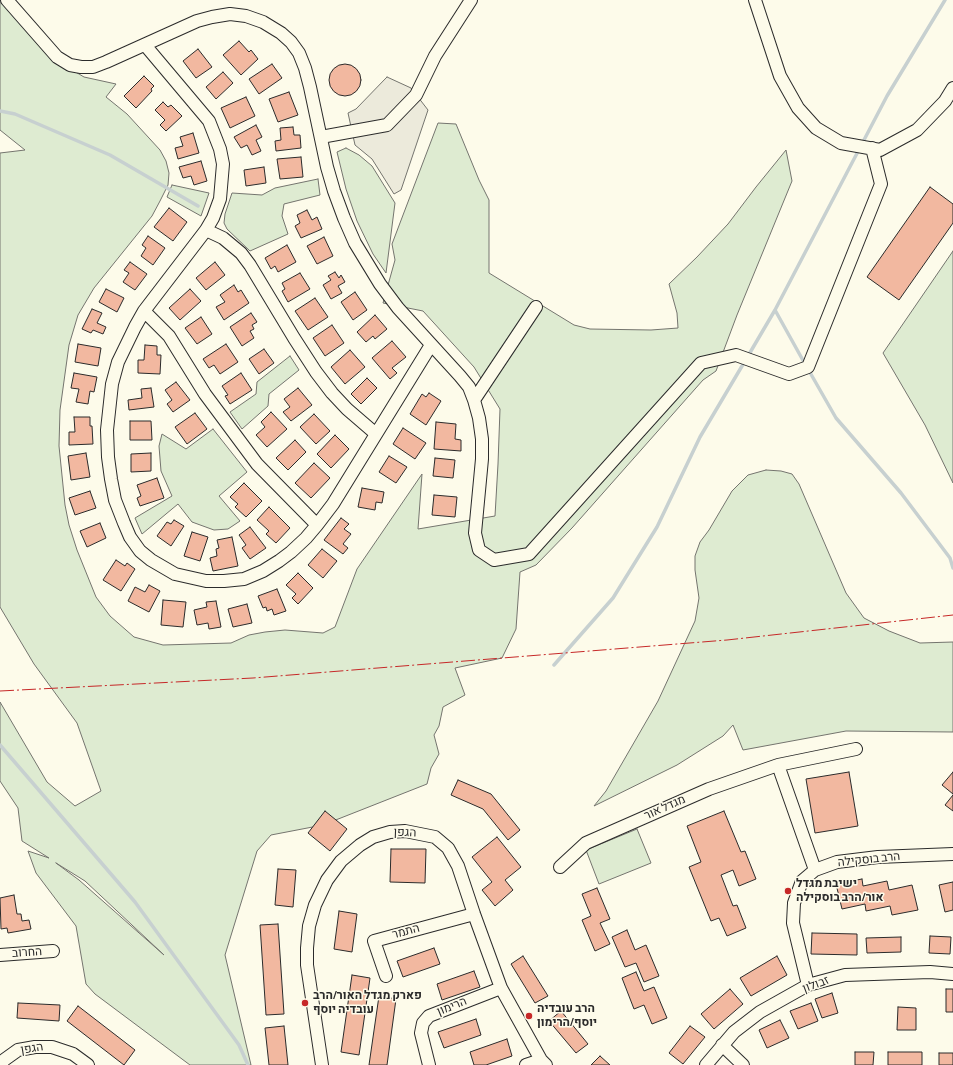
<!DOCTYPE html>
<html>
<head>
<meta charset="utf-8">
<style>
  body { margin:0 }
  canvas { display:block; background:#fdfbea }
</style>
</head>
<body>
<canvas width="953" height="1065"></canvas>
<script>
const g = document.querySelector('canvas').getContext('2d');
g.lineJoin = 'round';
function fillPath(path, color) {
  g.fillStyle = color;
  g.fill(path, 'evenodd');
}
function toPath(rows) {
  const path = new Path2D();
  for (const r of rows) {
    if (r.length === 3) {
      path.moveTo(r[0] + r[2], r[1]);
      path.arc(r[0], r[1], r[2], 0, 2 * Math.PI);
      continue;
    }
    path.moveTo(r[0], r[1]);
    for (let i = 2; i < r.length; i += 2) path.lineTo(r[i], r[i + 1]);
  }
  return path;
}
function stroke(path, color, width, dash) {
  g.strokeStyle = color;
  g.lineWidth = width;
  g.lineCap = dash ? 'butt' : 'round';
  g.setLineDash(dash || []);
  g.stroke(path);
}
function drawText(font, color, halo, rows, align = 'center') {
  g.font = font + ' "Sofia Sans Condensed",Heebo,sans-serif';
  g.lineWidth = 3;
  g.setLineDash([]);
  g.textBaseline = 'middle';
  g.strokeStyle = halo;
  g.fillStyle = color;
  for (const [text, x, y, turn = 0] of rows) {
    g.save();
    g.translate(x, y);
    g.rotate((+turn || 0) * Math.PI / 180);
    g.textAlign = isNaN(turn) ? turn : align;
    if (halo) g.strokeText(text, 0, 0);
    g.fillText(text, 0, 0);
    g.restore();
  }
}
const green = toPath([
  [0,0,11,0,69,68,84,77,116,84,106,97,127,114,160,150,166,161,169,173,168,185,160,201,152,216,94,288,78,315,69,345,60,410,59,446,65,505,69,525,77,550,96,597,110,616,134,637,163,645,231,643,249,635,265,632,285,630,323,633,335,627,357,569,422,474,418,529,495,516,498,464,500,409,474,367,423,311,383,303,395,260,392,244,438,123,456,124,479,180,489,200,489,273,574,325,590,329,651,330,678,328,677,313,669,284,697,257,728,224,756,187,786,150,792,181,737,315,716,371,703,380,572,528,536,565,520,572,516,629,502,658,455,668,465,695,443,707,439,726,434,735,439,754,431,768,427,784,323,825,271,835,257,851,225,955,251,1065,190,1065,95,994,86,984,76,926,36,873,28,851,49,858,22,841,18,808,0,781,0,702,47,782,75,806,101,791,77,723,34,664,0,607,0,153,25,150,0,130,0,0],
  [56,863,85,881,164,955,79,880,56,863],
  [346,148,359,155,372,166,395,203,386,273,373,254,357,221,346,189,337,152,346,148],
  [318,179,320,195,284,204,282,216,288,234,250,251,227,229,224,223,225,214,232,193,262,195,275,188,318,179],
  [172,185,209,193,201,216,167,197,172,185],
  [953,251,953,483,925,425,883,353,953,251],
  [290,356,299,370,269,394,268,406,242,429,230,412,256,394,257,382,290,356],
  [213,429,247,472,219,496,240,521,228,529,214,530,192,522,178,504,142,534,135,518,172,496,161,471,159,446,162,434,186,449,213,429],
  [766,470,781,471,792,474,799,484,846,593,864,618,889,631,920,643,953,642,953,732,846,731,743,750,733,725,723,736,677,765,594,806,606,791,658,701,695,621,699,598,695,570,695,556,700,542,709,530,732,491,748,475,766,470],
  [637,829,651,863,599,884,586,850,637,829]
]);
fillPath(green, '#deebd1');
stroke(green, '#74746e', 1);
const parking = toPath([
  [387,77,411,88,428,110,401,190,394,194,372,159,355,145,348,113,356,109,387,77]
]);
fillPath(parking, '#eceadb');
stroke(parking, '#74746e', 1);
stroke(toPath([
  [0,111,15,114,110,155,198,206],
  [775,310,805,364],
  [748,356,775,310,887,96,945,0],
  [808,369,836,418,901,493,950,558,953,568],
  [554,665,613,598,657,527,700,437,745,361],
  [0,745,135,902,239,1045,248,1065]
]), '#c7d0d0', 3.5);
const building = toPath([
  [239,41,249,52,251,50,258,59,241,75,223,55,239,41],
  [198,49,212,67,196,78,183,61,198,49],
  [272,64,282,78,259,94,249,79,272,64],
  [345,80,16],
  [223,72,233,83,216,99,206,87,223,72],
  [144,76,154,86,151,89,152,91,136,108,124,96,144,76],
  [289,92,298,115,278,122,269,99,289,92],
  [246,97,255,116,230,128,221,108,246,97],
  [163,102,168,107,171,105,182,116,166,131,160,125,165,120,155,110,163,102],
  [256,125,262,137,256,140,261,151,252,155,247,145,241,148,234,137,256,125],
  [293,127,294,135,300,135,301,148,276,151,275,141,281,140,280,128,293,127],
  [193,133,199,153,178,159,175,148,183,146,180,137,193,133],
  [301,157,303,177,280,179,277,159,301,157],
  [201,161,207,181,194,185,191,176,183,178,179,167,201,161],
  [264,167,266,183,246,186,244,170,264,167],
  [930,187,953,204,953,223,899,300,867,277,930,187],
  [169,208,187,222,173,241,154,227,169,208],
  [307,210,312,220,317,217,322,229,301,238,295,226,300,223,297,215,307,210],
  [148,236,165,248,153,265,141,256,146,248,142,245,148,236],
  [324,237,333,256,317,264,307,246,324,237],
  [287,245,296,262,278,272,275,266,271,269,265,258,287,245],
  [130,262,147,274,135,290,123,282,129,273,124,270,130,262],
  [215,262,225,275,206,290,196,278,215,262],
  [335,272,339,278,341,275,345,282,338,286,342,293,331,299,323,285,331,280,328,276,335,272],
  [300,273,310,289,288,302,282,291,285,289,282,283,300,273],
  [234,285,238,292,241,290,249,303,224,320,216,307,225,302,220,295,234,285],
  [106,289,124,298,117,312,99,302,106,289],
  [190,289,201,301,180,320,169,308,190,289],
  [355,292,367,310,353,320,341,302,355,292],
  [315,298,328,317,308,330,295,311,315,298],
  [92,309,102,313,97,323,106,327,103,334,93,330,91,333,82,329,92,309],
  [251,313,257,322,252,325,254,329,250,331,254,338,242,346,230,327,251,313],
  [375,315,387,329,375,339,373,336,366,342,357,332,375,315],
  [201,317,212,334,197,344,185,328,201,317],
  [332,325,344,343,325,356,313,338,332,325],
  [392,341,406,357,392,368,397,373,390,379,372,358,392,341],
  [78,344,101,348,98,366,75,362,78,344],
  [226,344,238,362,220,374,214,365,209,368,203,359,226,344],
  [145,345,157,346,157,355,161,355,160,374,138,373,138,360,144,360,145,345],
  [264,349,274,363,259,374,249,359,264,349],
  [350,350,365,367,345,384,331,367,350,350],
  [74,373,97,377,94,392,90,391,88,404,76,402,79,389,71,388,74,373],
  [241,373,252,390,230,404,225,396,228,395,222,386,241,373],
  [367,378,377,388,361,404,351,394,367,378],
  [176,382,190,400,173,412,167,404,172,400,165,390,176,382],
  [151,388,154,407,129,410,128,400,142,398,141,389,151,388],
  [298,388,312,405,291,421,283,412,290,407,284,399,298,388],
  [429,393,441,401,426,425,410,414,422,394,426,397,429,393],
  [271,412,287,429,267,447,256,435,265,427,261,422,271,412],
  [195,413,207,429,187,444,175,427,195,413],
  [314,414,330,431,316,444,300,427,314,414],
  [74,417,90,417,90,426,92,426,93,444,69,445,69,432,75,432,74,417],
  [130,421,151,421,152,440,130,440,130,421],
  [436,422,456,424,455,439,461,440,461,451,434,449,436,422],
  [403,428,426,443,415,459,393,444,403,428],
  [335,435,349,449,331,468,317,454,335,435],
  [295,440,306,452,288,470,276,458,295,440],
  [86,453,90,477,71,480,68,456,86,453],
  [151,453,151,471,131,472,131,454,151,453],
  [389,456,407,467,396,483,379,472,389,456],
  [435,458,455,460,453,478,433,476,435,458],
  [314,463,330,478,311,498,295,483,314,463],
  [157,478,164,498,140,506,137,498,141,496,137,485,157,478],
  [244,483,262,501,246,517,235,507,238,504,230,497,244,483],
  [362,488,384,492,382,503,376,502,375,510,358,507,362,488],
  [90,491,96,508,75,515,69,498,90,491],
  [434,495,457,497,455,517,432,515,434,495],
  [269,507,290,528,276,543,266,534,269,531,257,520,269,507],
  [341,518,349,524,344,529,351,534,343,544,348,548,343,554,324,540,341,518],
  [174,520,184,526,171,546,157,536,167,522,171,524,174,520],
  [100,523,106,538,87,547,80,531,100,523],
  [250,527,266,548,250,559,242,548,246,545,239,535,250,527],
  [192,532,208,537,200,561,184,556,192,532],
  [232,537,238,566,213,571,210,558,217,556,216,549,219,548,217,540,232,537],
  [322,549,337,561,323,578,308,565,322,549],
  [116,560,125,566,127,563,135,569,121,591,103,580,116,560],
  [298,573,313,588,298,604,292,598,296,594,286,585,298,573],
  [149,585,160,591,149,612,128,601,135,587,145,592,149,585],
  [277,589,286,611,274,615,272,609,267,611,266,607,263,608,258,596,277,589],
  [163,600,186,602,183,627,161,625,163,600],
  [216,601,221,627,209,629,208,623,197,625,194,610,207,607,206,602,216,601],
  [247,604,252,623,233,627,228,609,247,604],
  [849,772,858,826,815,833,806,779,849,772],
  [953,772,953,794,942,785,953,772],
  [458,780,491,794,520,830,508,840,483,809,451,795,458,780],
  [953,795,953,811,945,805,953,795],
  [325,811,347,829,330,851,308,833,325,811],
  [724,811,741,852,745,851,756,879,739,886,733,870,721,875,733,906,737,905,746,928,727,936,719,918,711,921,689,867,701,862,687,826,724,811],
  [497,837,521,867,505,880,513,890,495,906,482,890,492,882,472,857,497,837],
  [391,849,426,849,425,883,390,882,391,849],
  [278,869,296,870,293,907,275,905,278,869],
  [862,879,863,886,887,881,889,890,912,885,918,910,892,915,890,906,866,911,865,904,842,909,836,884,862,879],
  [953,882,953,910,945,912,939,885,953,882],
  [597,888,610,919,600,923,610,944,595,951,582,920,591,916,582,894,597,888],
  [14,895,17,914,21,914,22,921,29,920,31,929,8,933,7,928,1,929,0,898,14,895],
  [339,911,357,914,352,952,334,949,339,911],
  [278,924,284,1014,266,1015,260,925,278,924],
  [627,930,635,950,646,945,659,976,644,982,636,963,625,967,612,937,627,930],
  [812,933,857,934,857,955,811,954,812,933],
  [930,936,951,937,950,954,929,953,930,936],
  [901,937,901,952,867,953,866,938,901,937],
  [434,948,440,964,403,977,397,961,434,948],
  [523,956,548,996,535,1003,511,964,523,956],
  [777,956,787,975,751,996,740,978,777,956],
  [474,971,480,987,442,1000,437,984,474,971],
  [636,972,644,991,654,987,667,1018,652,1024,644,1005,634,1009,622,978,636,972],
  [352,975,370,978,359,1055,341,1052,352,975],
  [730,989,743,1004,714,1029,701,1014,730,989],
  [946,989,953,989,953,1012,946,1012,946,989],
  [832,993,838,1013,822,1018,815,999,832,993],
  [379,996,396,999,387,1065,369,1065,379,996],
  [18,1003,60,1005,59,1021,17,1018,18,1003],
  [811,1003,818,1021,798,1029,790,1011,811,1003],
  [78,1006,135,1050,124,1065,67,1021,78,1006],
  [898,1007,916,1008,916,1030,897,1030,898,1007],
  [561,1011,588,1044,576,1053,549,1021,561,1011],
  [476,1019,481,1035,444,1048,438,1032,476,1019],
  [780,1020,789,1038,767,1048,759,1030,780,1020],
  [284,1026,288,1065,269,1065,265,1028,284,1026],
  [690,1026,705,1037,683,1064,669,1053,690,1026],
  [507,1039,512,1056,486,1065,474,1065,470,1052,507,1039],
  [855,1052,874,1052,873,1065,855,1065,855,1052],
  [888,1052,922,1052,922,1065,888,1065,888,1052],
  [939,1053,953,1053,953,1065,939,1065,939,1053],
  [600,1056,610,1065,591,1065,600,1056]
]);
fillPath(building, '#f2b8a0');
stroke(building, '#2b2b2b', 1);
const minor = toPath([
  [7,0,57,57,70,65,81,67,93,67,106,62,197,21,212,17,230,14,246,16,263,22,281,33,291,42,299,53,305,68,310,87,327,167,334,191,344,218,355,243,380,284,398,308,460,376,469,387,474,400],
  [755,0,780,76,798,108,816,128,841,143,880,150,917,130,945,101,953,88],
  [145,45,209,121,220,149,223,164,220,199,213,218,206,230,144,311,135,327,118,362,112,384,107,430,108,457,111,479,115,500,124,523,130,537,140,551,151,560,175,574,206,581,224,581,244,579,263,571,279,561,291,552,306,538,317,525,333,504,431,345],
  [321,137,387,125,416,95,435,56,471,0],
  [206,230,223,238,241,253,250,265,294,338,316,372,332,393,347,409,376,434],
  [536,307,474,400,479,418,482,439,482,459,475,533,479,550,494,560,529,554,701,363,736,355,789,374,808,367,881,184,872,148],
  [144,311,169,336,205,394,257,464,317,525],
  [778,765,815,870],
  [560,867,586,843,709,789,778,765,856,749],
  [0,955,53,951],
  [386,976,374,941,474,914],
  [808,985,793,923,794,903,802,881,815,870,837,862,878,857,953,854],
  [722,1045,743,1065],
  [1,1065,4,1060,18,1050,35,1047,52,1047,73,1054,88,1065],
  [322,1065,307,965,307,948,309,926,315,905,327,880,341,861,360,845,373,837,390,832,405,831,435,837,448,848,458,866,474,914,501,988,541,1060,546,1065],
  [429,1065,421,1033,423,1023,429,1016,501,988],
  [526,1065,541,1060],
  [706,1065,734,1032,760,1012,808,985,845,975,930,972,953,974]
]);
stroke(minor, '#2b2b2b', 14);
stroke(minor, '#fdfbea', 12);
stroke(toPath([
  [0,691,253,678,727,640,953,615]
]), '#c62828', 1, [14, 3, 2, 3]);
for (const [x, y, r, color] of [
  [788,891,4,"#c62828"],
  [305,1003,4,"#c62828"],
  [529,1016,4,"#c62828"]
]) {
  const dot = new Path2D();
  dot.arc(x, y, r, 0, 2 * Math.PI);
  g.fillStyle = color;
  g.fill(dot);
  stroke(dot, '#fdfbea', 1.5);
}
drawText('12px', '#2b2b2b', '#fdfbea', [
  ["מגדל אור",665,808,-24],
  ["הגפן",405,833,2],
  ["הרב בוסקילה",869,860,-6],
  ["התמר",406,932,-15],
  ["החרוב",27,953,-4],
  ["זבולון",816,985,-20],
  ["הרימון",452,1007,-22],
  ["הגפן",32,1049,-9]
]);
drawText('bold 12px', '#2b2b2b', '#fdfbea', [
  ["ישיבת מגדל",796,884],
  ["אור/הרב בוסקילה",796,898],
  ["פארק מגדל האור/הרב",313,996],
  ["עובדיה יוסף",313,1010],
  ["הרב עובדיה",537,1009],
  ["יוסף/הרימון",537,1023]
], 'left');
</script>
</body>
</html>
